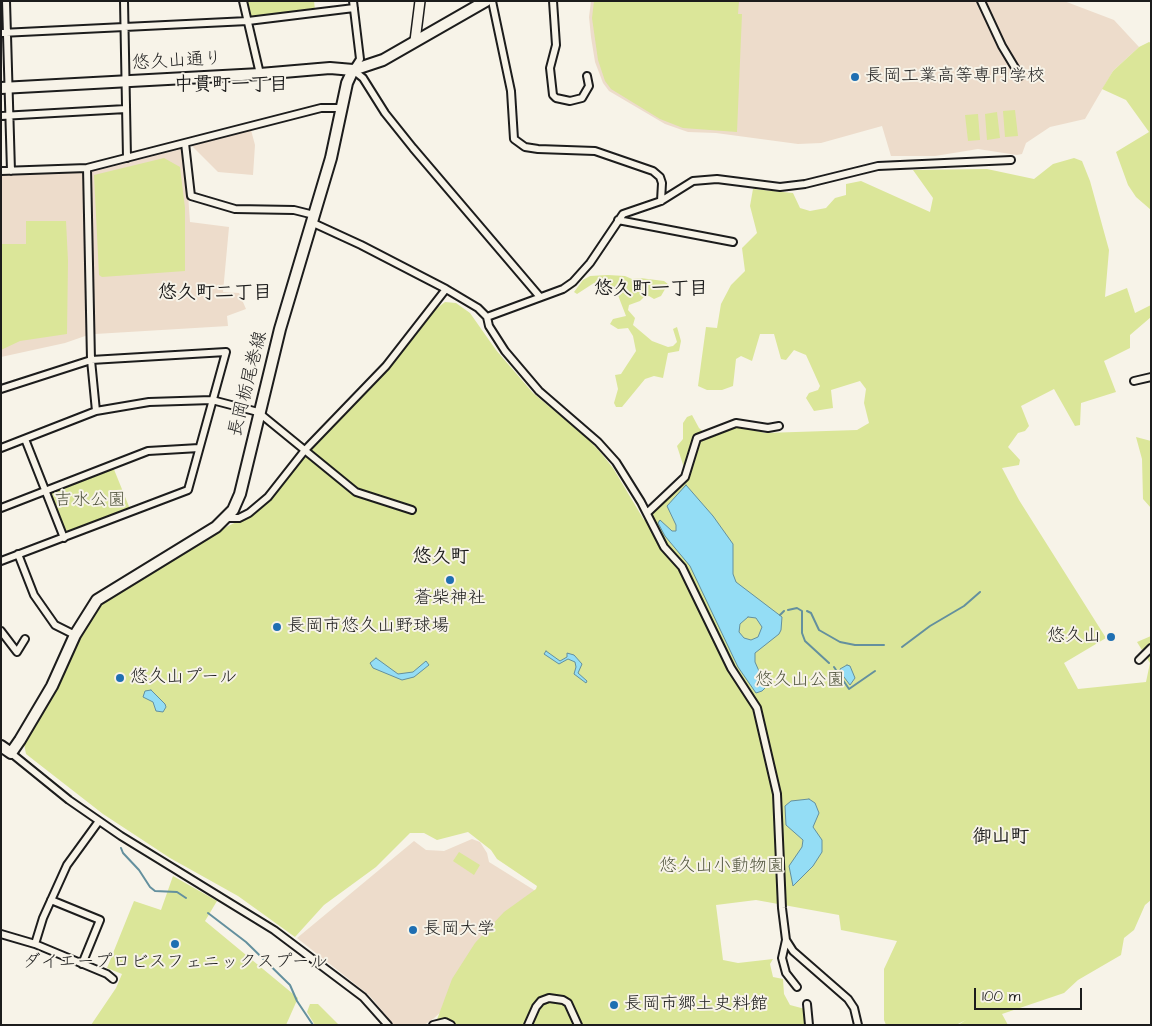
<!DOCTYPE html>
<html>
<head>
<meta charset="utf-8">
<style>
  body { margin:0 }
  #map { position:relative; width:1152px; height:1026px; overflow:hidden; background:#f7f3e8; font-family:"Architects Daughter",sans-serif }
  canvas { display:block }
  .frame { position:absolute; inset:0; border:2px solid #1c1c1c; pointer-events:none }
  .scale { position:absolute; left:974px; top:988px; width:108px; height:22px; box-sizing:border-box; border:2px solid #1c1c1c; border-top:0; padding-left:6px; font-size:15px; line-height:18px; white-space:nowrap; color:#1c1c1c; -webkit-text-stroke:4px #f7f3e8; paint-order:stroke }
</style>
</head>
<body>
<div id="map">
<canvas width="1152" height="1026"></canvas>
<div class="frame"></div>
<div class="scale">100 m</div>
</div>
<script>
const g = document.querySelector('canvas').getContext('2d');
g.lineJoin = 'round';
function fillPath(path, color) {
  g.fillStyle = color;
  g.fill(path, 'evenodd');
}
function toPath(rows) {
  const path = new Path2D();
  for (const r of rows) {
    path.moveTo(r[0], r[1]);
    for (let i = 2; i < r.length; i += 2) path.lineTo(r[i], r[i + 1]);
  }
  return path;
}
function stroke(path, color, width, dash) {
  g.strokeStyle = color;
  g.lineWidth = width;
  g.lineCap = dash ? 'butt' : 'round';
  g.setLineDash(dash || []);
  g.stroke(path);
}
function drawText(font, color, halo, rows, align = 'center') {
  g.font = font + ' "Architects Daughter","Klee One",sans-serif';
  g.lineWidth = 4;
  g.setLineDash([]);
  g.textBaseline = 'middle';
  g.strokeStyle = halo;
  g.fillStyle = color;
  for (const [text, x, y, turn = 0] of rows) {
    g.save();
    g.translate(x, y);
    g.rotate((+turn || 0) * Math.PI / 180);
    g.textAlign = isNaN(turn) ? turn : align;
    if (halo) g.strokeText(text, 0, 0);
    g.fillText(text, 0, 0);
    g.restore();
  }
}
fillPath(toPath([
  [591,1,1064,1,1114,20,1139,47,1113,71,1085,119,1050,127,1026,143,1022,154,1017,155,978,149,935,156,891,156,882,126,821,143,798,144,716,133,688,132,665,124,609,91,603,83,595,62,591,37,589,17],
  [251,130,255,145,253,175,218,172,192,146],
  [181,149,187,180,190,222,229,227,223,292,239,293,246,309,227,316,228,326,95,334,91,172],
  [85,172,88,335,65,343,1,357,1,175],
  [472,839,480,842,487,853,489,862,534,890,530,908,443,1010,433,1019,424,1025,394,1025,369,995,297,938,414,841,426,850,444,851]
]), '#eddccb');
fillPath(toPath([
  [246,1,314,1,315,10,251,18],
  [594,1,739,1,738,14,742,14,737,132,683,128,660,119,611,89,605,81,598,60,592,18],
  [1149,42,1151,43,1151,210,1136,197,1128,185,1116,152,1149,132,1126,100,1102,89,1113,71,1139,47],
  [1015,110,1018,136,1005,137,1003,111],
  [997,112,1000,138,987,140,985,114],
  [978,114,980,140,968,141,965,115],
  [164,158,180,167,185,208,185,271,102,277,99,275,94,175],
  [1074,158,1082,161,1090,181,1109,250,1105,297,1127,288,1135,313,1151,305,1151,317,1130,335,1130,348,1104,361,1116,392,1081,403,1080,425,1075,426,1054,389,1021,406,1029,426,1025,431,1018,433,1008,447,1020,460,1019,465,1002,468,1019,500,1106,638,1064,663,1078,689,1146,682,1150,663,1137,642,1151,636,1151,900,1145,905,1134,930,1124,938,1121,955,1078,980,1064,993,1002,1014,1008,1025,958,1025,966,1020,956,1025,886,1025,884,1020,884,969,897,941,841,930,839,915,756,900,716,905,723,960,738,963,773,959,770,964,773,977,783,979,784,994,790,1005,805,1009,806,1025,435,1025,452,979,475,943,504,912,536,889,537,886,497,859,491,850,468,832,437,840,424,833,410,833,376,867,324,905,295,937,238,896,170,858,103,814,26,754,23,739,92,612,102,602,228,526,252,515,266,503,328,430,372,387,431,313,445,302,456,303,470,313,496,350,533,393,588,439,601,453,613,468,644,520,681,486,687,477,677,446,683,439,683,423,687,417,692,415,699,428,707,435,736,426,765,433,857,430,869,423,864,403,866,389,860,381,831,390,833,408,814,411,806,398,809,393,818,390,820,386,806,355,794,350,786,360,781,359,774,334,760,334,752,361,741,356,736,359,733,386,722,390,707,390,698,386,706,327,717,328,721,304,731,285,745,271,742,248,757,233,750,206,753,189,793,193,800,208,810,211,826,208,835,198,846,195,846,184,861,181,930,212,933,198,913,170,987,169,1034,179,1053,164],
  [26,221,66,221,68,261,67,334,20,341,1,350,1,244,26,244],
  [608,275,625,276,632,279,640,278,664,281,668,284,661,296,654,299,649,296,644,297,640,301,629,305,628,310,635,318,633,325,652,341,668,347,673,346,677,342,673,329,677,327,681,341,679,351,668,353,663,378,654,376,645,379,622,407,616,407,614,403,618,389,615,375,621,374,636,351,633,336,628,328,618,329,610,324,613,319,626,316,616,290,611,285,594,283,577,294,574,292,583,280,590,276],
  [1136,437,1151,441,1151,508,1143,499,1142,459],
  [113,467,130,509,67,534,50,492],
  [459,852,480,865,474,875,453,861],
  [173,876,217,901,205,921,298,998,286,1025,91,1025,116,988,122,974,107,968,134,901,161,910],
  [310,1004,318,1004,339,1025,315,1025,307,1012]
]), '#dbe699');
const water = toPath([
  [686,485,713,516,733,544,733,574,736,582,782,617,781,630,779,634,755,653,755,662,766,687,762,691,756,693,738,667,690,566,665,536,658,523,660,520,672,531,676,531,676,525,667,506,686,485],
  [748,617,756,618,762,627,758,637,751,640,744,638,739,632,740,624,748,617],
  [546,651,560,661,567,657,567,653,574,655,582,664,578,673,587,681,586,683,574,674,576,667,575,662,568,659,559,664,544,654,546,651],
  [376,658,398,674,413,672,426,661,429,665,414,677,402,680,373,668,370,663,376,658],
  [847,665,850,666,855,678,850,685,841,673,840,669,847,665],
  [151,690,165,704,166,707,163,712,156,711,153,702,143,697,145,691,151,690],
  [809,799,815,803,819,813,813,827,822,840,822,852,813,866,793,886,789,866,802,847,803,840,786,825,785,806,791,801,809,799]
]);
fillPath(water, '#94ddf5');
stroke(water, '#64909e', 1);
stroke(toPath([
  [788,610,797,608,802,611,802,633,805,641,829,663],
  [807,611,811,613,819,630,840,642,855,645,884,645],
  [780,615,784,611],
  [902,647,930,626,964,606,980,592],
  [834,667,849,689,875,671],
  [121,848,123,853,139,870,150,887,155,891,177,892,186,898],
  [208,913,246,942,290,985,297,1001,313,1025]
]), '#64909e', 2);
const minor = toPath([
  [6,1,11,171],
  [124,1,127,158],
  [243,1,260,74],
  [353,1,360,59,353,70,363,78,385,113,413,148,540,297],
  [492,1,511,91,514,139,525,147,538,149,595,151,653,171,660,177,662,183,661,201],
  [553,1,556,45,550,68,553,95,556,98,570,101,582,98,589,86,587,76],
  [981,1,1002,46,1020,76],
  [1,33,248,21,354,8],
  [1,116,126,109],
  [185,143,191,196,235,209,294,210,314,215],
  [87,168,91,360,96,411],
  [1,171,87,168,321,108,342,108],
  [618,220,733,242],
  [311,222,361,245,446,289,478,308,487,317,489,326,505,351,539,391,598,442,616,462,641,502,664,547,682,567,731,668,757,708,777,794,782,908,786,940,793,951,848,999,854,1008,858,1025],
  [487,317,563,289,573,282,590,263,623,214,661,201,693,181,717,179,780,187,805,184,878,166,1011,160],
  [1134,381,1151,377],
  [1,389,91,360,226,352,188,490,1,561],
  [25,439,64,538],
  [1,448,96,411,149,402,212,400,258,412,356,492,412,510],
  [1,508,148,451,199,448],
  [647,513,685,477,697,438,736,423,768,428,779,426],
  [228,518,239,518,249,513,268,497,305,450,386,366,446,289],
  [18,554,34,595,55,625,75,635],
  [1,631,17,652,25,639],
  [1139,660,1151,648],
  [11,753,69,800,121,836,274,930,363,997,388,1025],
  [51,900,100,920,82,964],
  [1,934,35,944,107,974,113,979],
  [786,940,782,958,786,973,797,987],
  [35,944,43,918,67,865,99,821],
  [807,1004,809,1025],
  [433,1025,445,1022,451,1025],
  [528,1025,536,1007,541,1001,549,998,563,1000,568,1003,578,1025]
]);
const secondary = toPath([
  [415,41,420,1]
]);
const primary = toPath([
  [1,88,260,74,330,68,353,70],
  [1,746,11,753,20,740,52,686,75,635,97,600,216,527,233,510,240,494,280,329,331,158,347,83,353,70,383,60,486,1]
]);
stroke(minor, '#1c1c1c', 10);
stroke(secondary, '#1c1c1c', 12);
stroke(primary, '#1c1c1c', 14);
stroke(minor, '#f7f3e8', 6);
stroke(secondary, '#f7f3e8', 9);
stroke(primary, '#f7f3e8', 10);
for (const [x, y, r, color] of [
  [855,77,5,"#1f6fb2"],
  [450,580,5,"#1f6fb2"],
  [277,627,5,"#1f6fb2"],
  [1111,637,5,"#1f6fb2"],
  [120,678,5,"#1f6fb2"],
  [413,930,5,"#1f6fb2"],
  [175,944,5,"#1f6fb2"],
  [614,1005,5,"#1f6fb2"]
]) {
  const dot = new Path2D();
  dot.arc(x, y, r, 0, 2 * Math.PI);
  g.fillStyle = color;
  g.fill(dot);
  stroke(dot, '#f7f3e8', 2);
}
drawText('18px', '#1c1c1c', '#f7f3e8', [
  ["悠久山通り",177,62,-3],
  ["長岡栃尾巻線",249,384,-76]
]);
drawText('18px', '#1c1c1c', '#f7f3e8', [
  ["長岡工業高等専門学校",865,77],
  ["蒼柴神社",450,599,"center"],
  ["長岡市悠久山野球場",287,627],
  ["悠久山",1101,637,"right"],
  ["悠久山プール",130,678],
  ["長岡大学",423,930],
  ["ダイエープロビスフェニックスプール",175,963,"center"],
  ["長岡市郷土史料館",624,1005]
], 'left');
drawText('18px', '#555942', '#f7f3e8', [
  ["吉水公園",90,501],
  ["悠久山公園",800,681],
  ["悠久山小動物園",722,867]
]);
drawText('bold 19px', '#1c1c1c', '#f7f3e8', [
  ["中貫町一丁目",231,86],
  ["悠久町一丁目",651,290],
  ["悠久町二丁目",215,294],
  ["悠久町",441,558],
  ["御山町",1001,838]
]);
</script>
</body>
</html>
